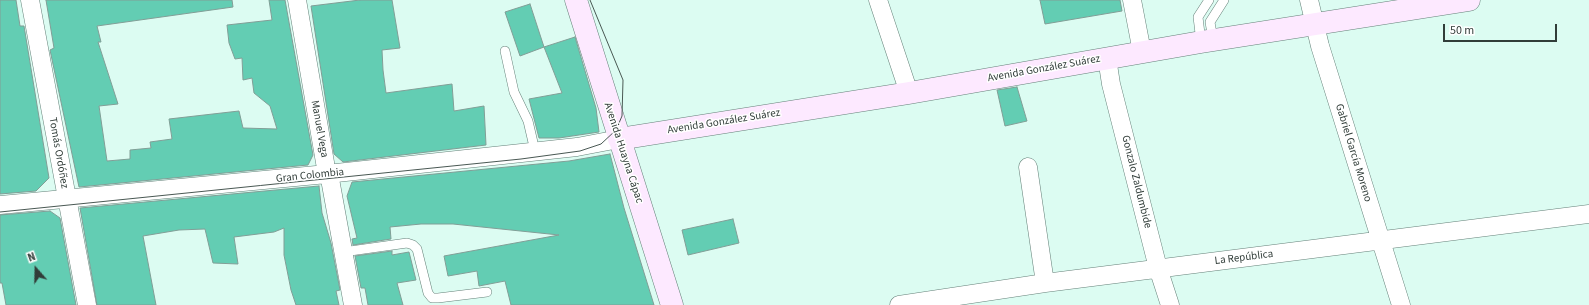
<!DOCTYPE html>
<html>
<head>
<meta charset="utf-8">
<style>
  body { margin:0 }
  #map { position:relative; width:1589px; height:305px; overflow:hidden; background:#dcfcf2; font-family:"Source Sans 3",sans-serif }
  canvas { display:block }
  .north { position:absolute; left:16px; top:249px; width:40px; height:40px; -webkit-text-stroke:3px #fff; paint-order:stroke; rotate:340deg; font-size:11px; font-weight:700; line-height:16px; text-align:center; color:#313d39 }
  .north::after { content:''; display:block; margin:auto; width:14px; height:18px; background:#313d39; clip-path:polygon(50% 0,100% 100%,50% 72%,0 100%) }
  .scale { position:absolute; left:1443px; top:24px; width:114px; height:18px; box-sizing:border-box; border:2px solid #313d39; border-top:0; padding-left:5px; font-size:12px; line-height:14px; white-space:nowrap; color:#313d39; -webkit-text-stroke:3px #fff; paint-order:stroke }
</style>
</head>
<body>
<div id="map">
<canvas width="1589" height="305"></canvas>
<div class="north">N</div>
<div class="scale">50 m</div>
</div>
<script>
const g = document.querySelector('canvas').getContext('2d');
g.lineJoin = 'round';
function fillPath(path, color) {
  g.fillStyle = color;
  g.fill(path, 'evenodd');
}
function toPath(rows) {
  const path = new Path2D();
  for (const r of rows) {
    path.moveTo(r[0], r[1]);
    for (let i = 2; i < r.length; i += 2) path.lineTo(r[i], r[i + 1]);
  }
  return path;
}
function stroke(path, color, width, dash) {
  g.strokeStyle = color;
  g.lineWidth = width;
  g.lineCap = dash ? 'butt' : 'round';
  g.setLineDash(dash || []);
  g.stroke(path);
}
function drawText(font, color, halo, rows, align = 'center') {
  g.font = font + ' "Source Sans 3",sans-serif';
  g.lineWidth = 3;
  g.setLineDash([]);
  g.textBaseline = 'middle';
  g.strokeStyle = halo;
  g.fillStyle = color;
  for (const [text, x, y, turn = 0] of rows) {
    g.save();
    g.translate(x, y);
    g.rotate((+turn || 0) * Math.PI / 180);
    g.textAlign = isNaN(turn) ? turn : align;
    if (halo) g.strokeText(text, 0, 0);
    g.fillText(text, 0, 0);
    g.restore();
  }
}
const building = toPath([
  [0,0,16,0,20,26,24,26,49,178,36,191,0,194,0,0],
  [46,0,232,0,233,7,97,26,101,42,98,42,118,104,99,106,107,161,130,159,130,150,151,148,150,142,172,139,169,119,239,111,243,128,277,129,270,106,254,93,252,78,243,80,242,58,235,59,229,43,227,25,272,20,269,0,285,0,313,155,308,165,79,187,50,50,54,48,46,0],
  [360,0,392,0,400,48,382,50,383,70,386,93,452,84,454,111,484,106,486,145,343,162,334,154,311,6,360,0],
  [1040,0,1120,0,1122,11,1045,24,1040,0],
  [530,4,544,47,520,56,505,12,530,4],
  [575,37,596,108,599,132,559,138,539,138,529,99,562,93,544,47,575,37],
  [1017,87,1027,121,1005,126,997,90,1017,87],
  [610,154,624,208,654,305,511,305,505,281,479,286,477,271,448,276,444,256,559,235,453,224,421,224,390,227,391,239,353,245,352,239,357,238,347,196,352,182,569,161,610,154],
  [319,186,322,213,331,243,340,290,336,291,339,305,296,305,291,290,284,255,284,228,274,232,234,237,238,264,213,263,205,229,179,230,143,236,156,305,97,305,80,208,319,186],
  [50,211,60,218,76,305,6,305,2,283,0,283,0,215,50,211],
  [733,219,739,243,688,255,682,230,733,219],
  [392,251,392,255,409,252,416,280,397,283,403,305,368,305,365,288,361,288,355,256,392,251]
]);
fillPath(building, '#63cdb3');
stroke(building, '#819e96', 1);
const lane = toPath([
  [1213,40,1210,22,1224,0],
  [1201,42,1198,17,1209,0],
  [505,51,514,92,528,121,535,151],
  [343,252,407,243,413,245,417,249,428,293,432,298,438,298,487,292]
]);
const street = toPath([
  [30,0,87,305],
  [297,0,327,174,330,179,353,305],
  [878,0,909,93],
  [1132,0,1142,52],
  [1309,0,1320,46,1401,305],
  [1107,58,1111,84,1158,268,1170,305],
  [1028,167,1045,283],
  [0,205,327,174,577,147,619,139],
  [899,305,1045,283,1589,214]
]);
const secondary = toPath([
  [576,0,672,305],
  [619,139,909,93,1201,42,1469,0]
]);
stroke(lane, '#658179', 10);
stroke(street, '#658179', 19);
stroke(secondary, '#658179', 23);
stroke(lane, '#fff', 9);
stroke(street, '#fff', 18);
stroke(secondary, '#fde9ff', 22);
stroke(toPath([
  [0,212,521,159,580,151,601,144,616,130,622,116,623,80,590,0]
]), '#495853', 1);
drawText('11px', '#313d39', '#fff', [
  ["Avenida González Suárez",1044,69,-10],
  ["Avenida González Suárez",724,122,-9],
  ["Manuel Vega",319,129,80],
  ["Tomás Ordóñez",58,153,80],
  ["Avenida Huayna Cápac",623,153,72],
  ["Gabriel García Moreno",1353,153,73],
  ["Gran Colombia",310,176,-6],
  ["Gonzalo Zaldumbide",1136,182,76],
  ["La República",1244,258,-7]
]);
</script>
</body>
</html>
